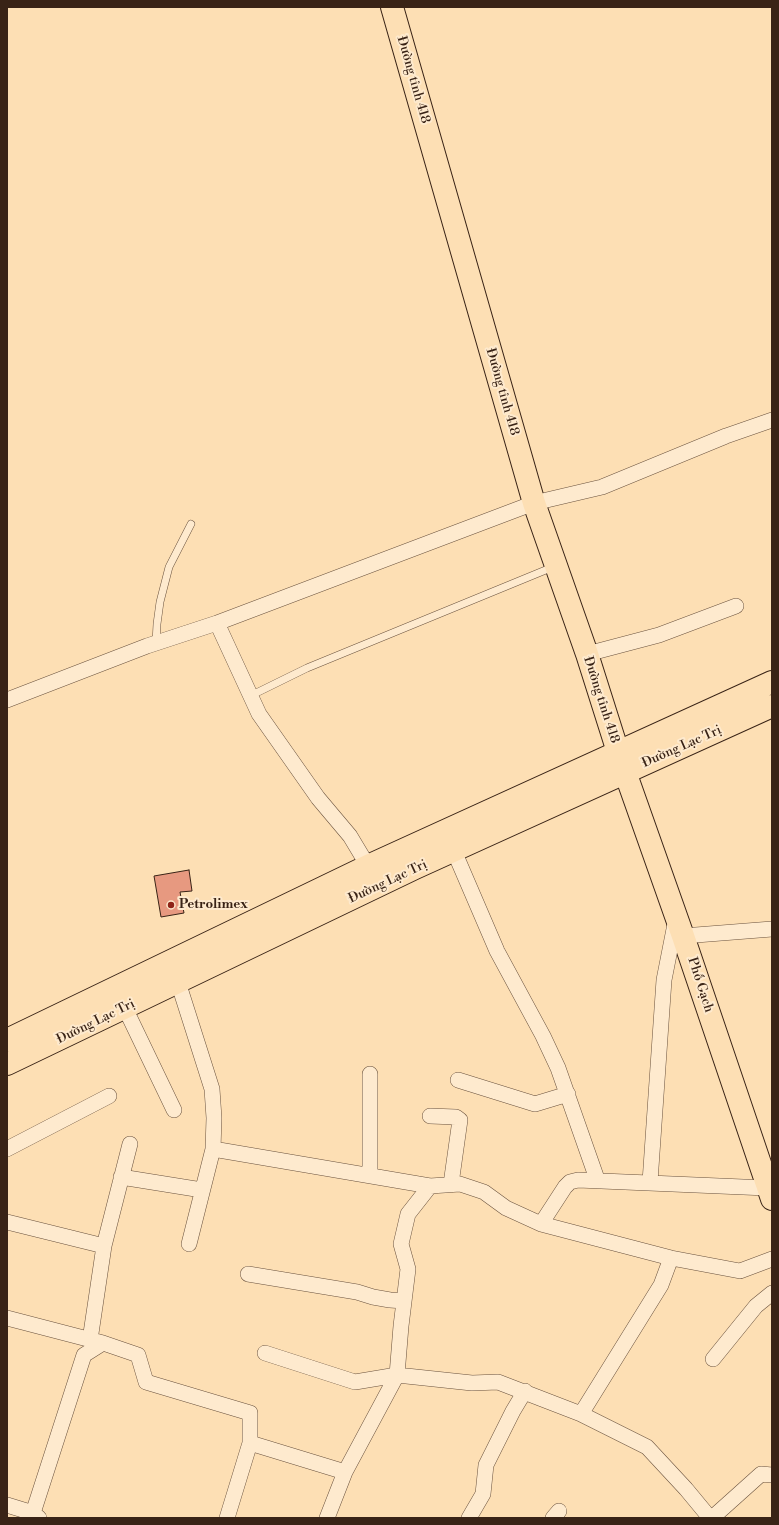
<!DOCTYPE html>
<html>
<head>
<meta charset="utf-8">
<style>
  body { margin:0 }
  #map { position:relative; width:779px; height:1525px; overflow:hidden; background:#fddfb4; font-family:"Libre Bodoni",serif }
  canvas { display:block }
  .frame { position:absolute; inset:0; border:8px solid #392316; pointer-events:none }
</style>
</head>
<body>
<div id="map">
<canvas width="779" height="1525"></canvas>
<div class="frame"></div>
</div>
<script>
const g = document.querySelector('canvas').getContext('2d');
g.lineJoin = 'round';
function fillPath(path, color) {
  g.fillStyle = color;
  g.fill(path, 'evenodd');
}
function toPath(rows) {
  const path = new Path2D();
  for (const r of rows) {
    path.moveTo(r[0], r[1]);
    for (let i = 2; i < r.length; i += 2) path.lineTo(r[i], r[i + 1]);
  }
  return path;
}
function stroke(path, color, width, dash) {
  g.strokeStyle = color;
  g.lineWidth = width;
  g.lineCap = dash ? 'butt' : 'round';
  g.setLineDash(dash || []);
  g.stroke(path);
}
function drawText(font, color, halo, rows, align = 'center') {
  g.font = font + ' "Libre Bodoni",serif';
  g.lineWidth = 4;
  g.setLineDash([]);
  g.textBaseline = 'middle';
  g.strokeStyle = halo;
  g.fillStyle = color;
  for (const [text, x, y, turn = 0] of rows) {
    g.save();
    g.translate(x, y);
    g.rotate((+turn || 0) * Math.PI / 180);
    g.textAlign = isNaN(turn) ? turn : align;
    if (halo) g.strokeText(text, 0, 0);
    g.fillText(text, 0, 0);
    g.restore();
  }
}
const building = toPath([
  [189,870,192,891,180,892,184,913,161,917,154,876,189,870]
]);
fillPath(building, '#e79980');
stroke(building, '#392316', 1);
const lane = toPath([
  [156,643,157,624,160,602,169,567,191,524],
  [250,696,307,668,553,567]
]);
const street = toPath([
  [587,654,659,635,736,606],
  [7,700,147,646,217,623],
  [454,851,497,951,543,1036,558,1068,597,1179],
  [368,866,350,836,318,798,259,714,217,623,534,503,602,487,726,436,772,420],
  [683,936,772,929],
  [178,982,212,1089,214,1118,213,1149,189,1244],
  [125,1008,174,1110],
  [370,1074,370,1175],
  [458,1080,535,1104,568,1094],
  [430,1116,456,1117,460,1120,451,1184],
  [7,1149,109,1096],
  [213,1149,430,1186,460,1184,484,1192,506,1208,541,1224,671,1258,740,1271,772,1259],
  [121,1177,202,1190],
  [650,1182,664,980,676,919],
  [7,1222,104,1246,90,1340],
  [541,1224,565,1187,570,1182,578,1180,767,1188],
  [104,1246,130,1144],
  [248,1274,357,1292,373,1297,390,1300,404,1301],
  [7,1318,103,1343,138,1355,146,1382,250,1413,250,1443,345,1472],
  [265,1353,355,1382,397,1375,401,1326,408,1269,401,1244,408,1214,430,1186],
  [713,1359,756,1306,772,1293],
  [581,1414,661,1285,671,1258],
  [7,1505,33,1513,39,1518],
  [33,1513,84,1355,103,1343],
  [227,1518,250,1443],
  [327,1518,345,1472,397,1375,472,1383,498,1382,581,1414,647,1447,686,1489,710,1518],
  [469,1518,483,1494,486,1465,513,1411,525,1391],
  [553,1518,559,1511],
  [712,1518,761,1474,772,1475]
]);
const primary = toPath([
  [392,7,534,503,587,654,618,752,683,936,772,1199]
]);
const highway = toPath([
  [7,1040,368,866,772,682],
  [7,1064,415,868,772,706]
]);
stroke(lane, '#6a523e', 8);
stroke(street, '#6a523e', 16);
stroke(primary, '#392316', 24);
stroke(highway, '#392316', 24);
stroke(lane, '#feeace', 7);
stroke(street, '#feeace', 15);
stroke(primary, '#fddfb4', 22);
stroke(highway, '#fddfb4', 22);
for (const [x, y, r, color] of [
  [171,905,4,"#8f2418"]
]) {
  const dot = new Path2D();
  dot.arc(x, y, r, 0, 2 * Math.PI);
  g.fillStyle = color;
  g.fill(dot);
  stroke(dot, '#feeace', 1.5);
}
drawText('13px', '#392316', '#feeace', [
  ["Đường tỉnh 418",413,80,74],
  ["Đường tỉnh 418",502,392,74],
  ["Đường tỉnh 418",601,700,72],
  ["Đường Lạc Trị",682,747,-24],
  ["Đường Lạc Trị",388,882,-25],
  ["Phố Gạch",700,985,72],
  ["Đường Lạc Trị",96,1022,-26]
]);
drawText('bold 13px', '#392316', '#feeace', [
  ["Petrolimex",179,905]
], 'left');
</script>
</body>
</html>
